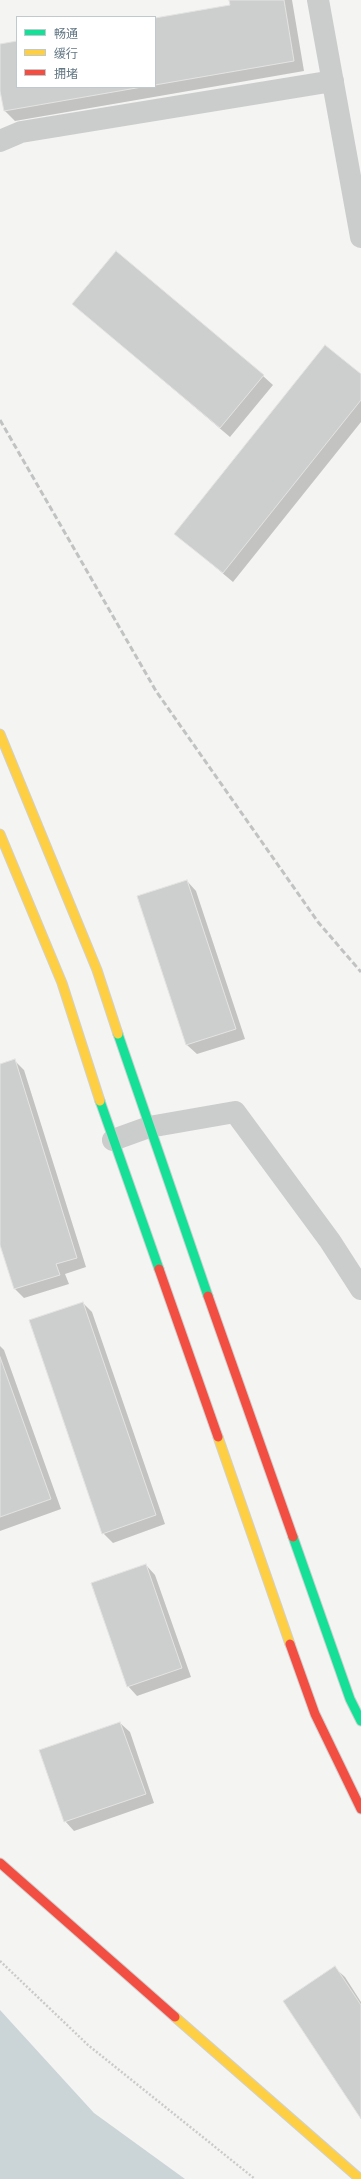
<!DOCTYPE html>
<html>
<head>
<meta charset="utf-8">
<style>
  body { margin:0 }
  #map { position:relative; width:361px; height:2179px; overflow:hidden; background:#f4f4f2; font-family:Figtree,"Noto Sans SC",sans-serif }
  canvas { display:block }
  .legend { position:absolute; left:16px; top:16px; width:140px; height:72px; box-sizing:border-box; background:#fff; border:1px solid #c0c9ce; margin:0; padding:5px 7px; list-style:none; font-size:12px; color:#627784 }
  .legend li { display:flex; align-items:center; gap:8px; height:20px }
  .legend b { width:20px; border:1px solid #c0c9ce }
</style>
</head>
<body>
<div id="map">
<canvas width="361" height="2179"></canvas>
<ul class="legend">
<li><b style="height:5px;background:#16e098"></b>畅通</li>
<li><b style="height:5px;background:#ffcf43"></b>缓行</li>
<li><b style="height:5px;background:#f24e42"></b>拥堵</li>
</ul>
</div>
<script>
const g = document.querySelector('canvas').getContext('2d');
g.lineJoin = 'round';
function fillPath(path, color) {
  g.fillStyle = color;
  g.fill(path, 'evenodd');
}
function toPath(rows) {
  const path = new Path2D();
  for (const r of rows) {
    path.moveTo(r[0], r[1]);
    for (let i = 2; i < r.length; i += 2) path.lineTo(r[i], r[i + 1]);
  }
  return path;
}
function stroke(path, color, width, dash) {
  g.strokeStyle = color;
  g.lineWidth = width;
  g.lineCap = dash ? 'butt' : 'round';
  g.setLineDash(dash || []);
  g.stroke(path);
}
fillPath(toPath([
  [0,2010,94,2113,185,2179,0,2179]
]), '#cbd4d7');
fillPath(toPath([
  [230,0,292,0,304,71,15,121,4,110,0,85,0,45,17,42,17,87,155,87,155,19,231,6],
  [73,304,263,376,273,385,230,437],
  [361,375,361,422,233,582,176,534],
  [187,881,196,891,245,1039,197,1054,187,1045,138,897],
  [15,1061,24,1070,86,1267,65,1274,69,1284,24,1298,15,1289,0,1242,0,1065],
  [83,1303,92,1312,165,1524,113,1543,103,1533],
  [0,1346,4,1350,61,1509,0,1531],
  [146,1565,155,1575,191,1677,137,1696,128,1686],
  [120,1723,130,1732,154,1803,74,1831,65,1821],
  [335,1968,345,1977,361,2002,361,2117]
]), '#0003');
const building = toPath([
  [229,0,284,0,294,61,155,85,155,18,230,5,229,0],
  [17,41,17,87,142,87,4,111,0,91,0,44,17,41],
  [116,251,264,375,220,428,72,304,116,251],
  [325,345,361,374,361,400,223,573,174,534,325,345],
  [187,880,236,1029,186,1045,137,896,187,880],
  [15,1059,77,1258,56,1264,60,1275,14,1289,0,1245,0,1064,15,1059],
  [83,1302,156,1515,102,1534,29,1320,83,1302],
  [0,1357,51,1499,0,1517,0,1357],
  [146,1564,182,1668,127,1687,91,1583,146,1564],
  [120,1722,146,1794,64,1822,39,1750,120,1722],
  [335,1966,361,2005,361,2119,283,2001,335,1966]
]);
fillPath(building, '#cdcfce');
stroke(building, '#e3e3e2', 1);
const fast = toPath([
  [118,1034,208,1296],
  [100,1101,159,1269],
  [293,1537,350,1699,361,1721]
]);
const slow = toPath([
  [0,734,97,970,118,1034],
  [0,834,62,983,100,1101],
  [218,1437,290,1644],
  [175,2017,360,2179]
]);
const jam = toPath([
  [159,1269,218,1437],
  [208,1296,293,1537],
  [290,1644,315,1714,361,1809],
  [0,1863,175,2017]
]);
stroke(fast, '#cfd1d2', 11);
stroke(slow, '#cfd1d2', 11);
stroke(jam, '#cfd1d2', 11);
stroke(toPath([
  [0,1961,88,2045,255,2179]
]), '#cacacb', 2.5, [2, 2]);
stroke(toPath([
  [318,0,361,237],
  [0,141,21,132,333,81],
  [113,1140,149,1127,235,1112,330,1241,361,1289]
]), '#cbcdcd', 22);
stroke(fast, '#16e098', 9);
stroke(slow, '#ffcf43', 9);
stroke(jam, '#f24e42', 9);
stroke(toPath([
  [0,420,156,691,318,922,361,972]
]), '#c1c3c3', 3, [6, 3]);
</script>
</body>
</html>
